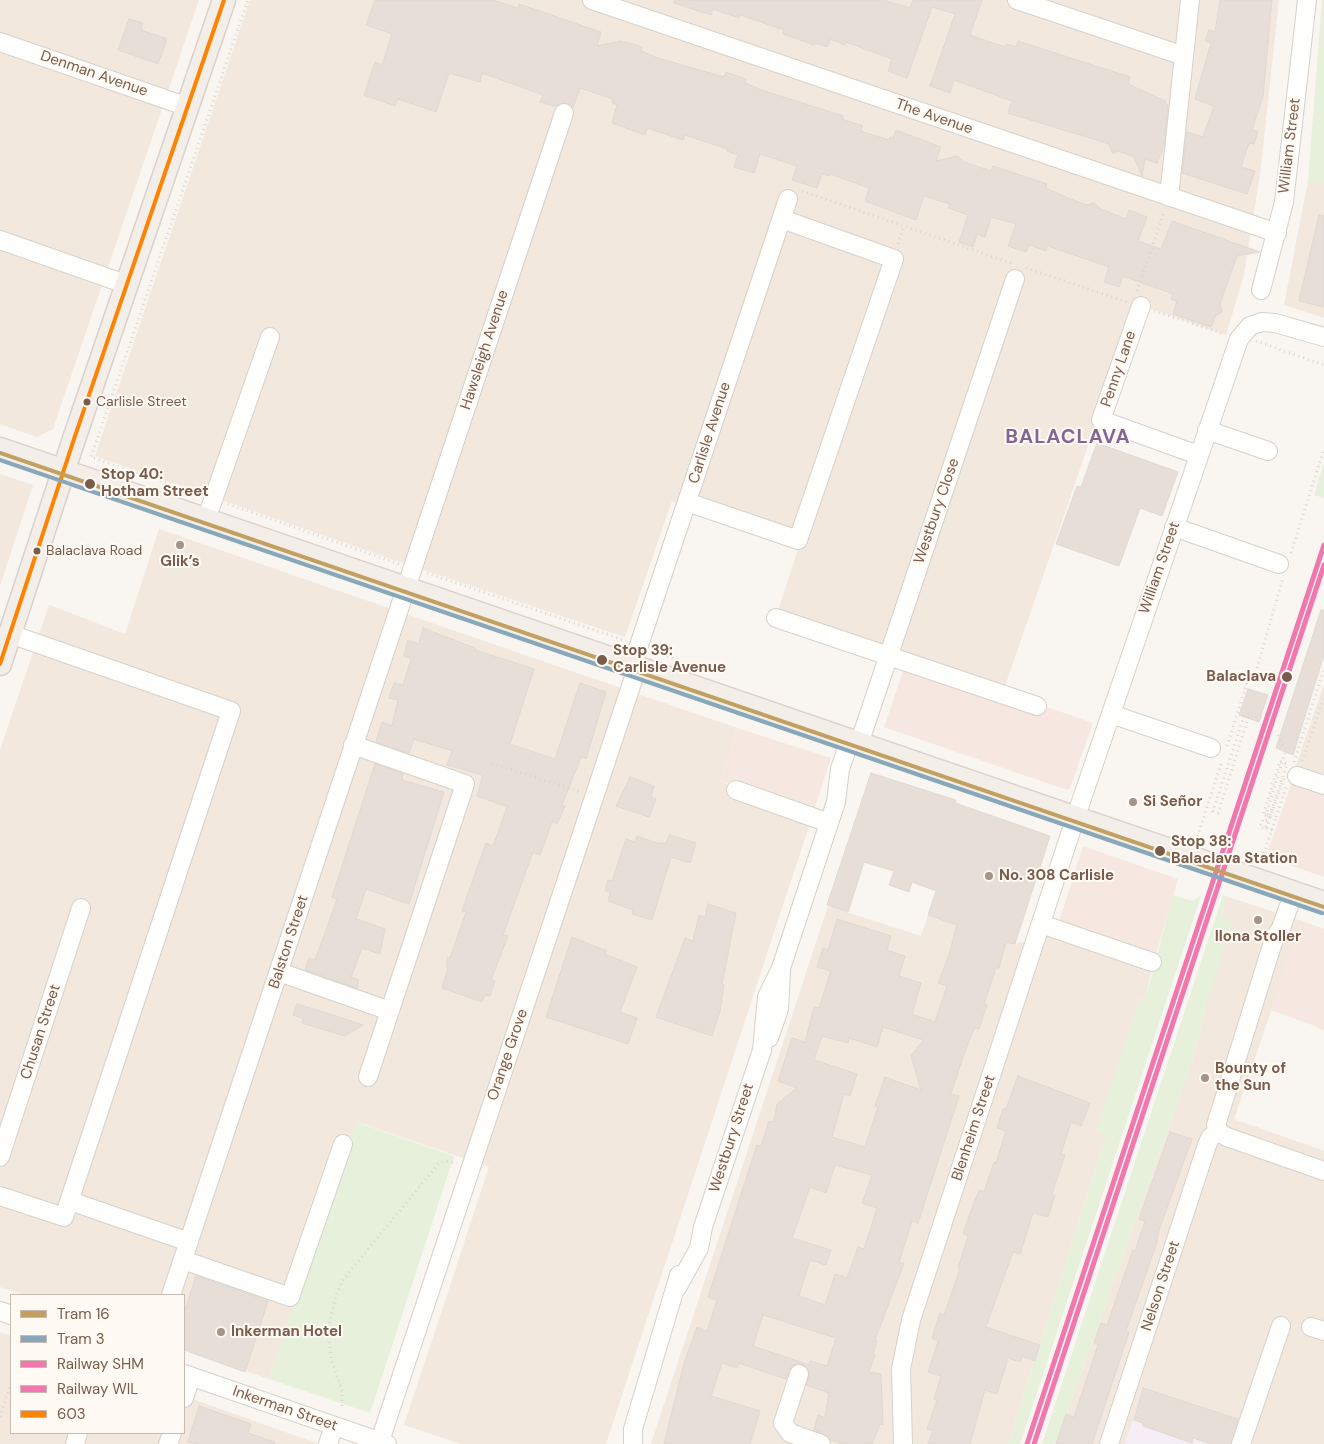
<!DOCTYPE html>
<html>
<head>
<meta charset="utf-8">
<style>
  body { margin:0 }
  #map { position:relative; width:1324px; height:1444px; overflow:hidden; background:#f9f5f0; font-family:"DM Sans",sans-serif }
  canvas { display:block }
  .legend { position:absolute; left:10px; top:1294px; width:175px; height:140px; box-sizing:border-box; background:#fffaf3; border:1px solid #cabbb1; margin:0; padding:6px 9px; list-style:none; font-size:15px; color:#7a5c4d }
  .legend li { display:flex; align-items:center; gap:10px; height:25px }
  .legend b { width:25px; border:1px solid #cabbb1 }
</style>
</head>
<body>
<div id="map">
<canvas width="1324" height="1444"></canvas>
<ul class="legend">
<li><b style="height:6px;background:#c1a061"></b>Tram 16</li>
<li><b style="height:6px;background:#87a8ba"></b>Tram 3</li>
<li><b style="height:6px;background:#f178af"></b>Railway SHM</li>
<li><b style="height:6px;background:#f178af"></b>Railway WIL</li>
<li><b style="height:6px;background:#ff8200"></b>603</li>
</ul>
</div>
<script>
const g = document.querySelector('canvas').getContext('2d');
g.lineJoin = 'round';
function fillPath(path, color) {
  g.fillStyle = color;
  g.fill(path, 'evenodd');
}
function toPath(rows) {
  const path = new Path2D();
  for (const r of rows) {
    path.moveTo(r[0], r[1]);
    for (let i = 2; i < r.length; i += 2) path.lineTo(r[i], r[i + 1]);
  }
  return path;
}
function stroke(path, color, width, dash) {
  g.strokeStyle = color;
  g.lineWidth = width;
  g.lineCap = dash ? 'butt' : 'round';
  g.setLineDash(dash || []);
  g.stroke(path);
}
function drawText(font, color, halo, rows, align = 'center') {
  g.font = font + ' "DM Sans",sans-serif';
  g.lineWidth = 4;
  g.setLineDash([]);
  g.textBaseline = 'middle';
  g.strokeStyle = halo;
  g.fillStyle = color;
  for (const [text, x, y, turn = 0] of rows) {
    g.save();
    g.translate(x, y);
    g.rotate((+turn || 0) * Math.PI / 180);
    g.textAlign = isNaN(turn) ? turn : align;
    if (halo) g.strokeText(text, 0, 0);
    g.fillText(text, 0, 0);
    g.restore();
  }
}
fillPath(toPath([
  [0,0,199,0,53,429,37,437,0,424],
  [250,0,1279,0,1260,175,1244,275,1226,335,1137,304,1004,689,777,614,799,546,672,501,625,637,394,560,95,456],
  [1308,181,1324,184,1324,318,1284,305],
  [0,474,33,485,0,586],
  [159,529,737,728,720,781,811,820,606,1444,461,1444,404,1425,489,1167,357,1122,269,1379,184,1350,184,1295,24,1295,0,1287,0,750,49,605,125,634],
  [1324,684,1324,782,1294,771],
  [1228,897,1302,921,1234,1119,1324,1151,1324,1444,1056,1444,1193,1059,1205,1009,1222,913],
  [828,906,921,936,928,915,1015,944,1055,934,1152,968,1145,1000,1140,998,1097,1131,1106,1135,1008,1444,651,1444],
  [0,1332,11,1336,11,1433,184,1433,184,1396,319,1444,0,1444]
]), '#f2e8de');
fillPath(toPath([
  [905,665,1045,713,1047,707,1093,723,1070,788,1067,790,884,727],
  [737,728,831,758,813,813,720,781],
  [1292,781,1324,792,1324,877,1266,857],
  [1083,846,1178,879,1155,958,1058,925],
  [1302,921,1324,929,1324,1031,1315,1026,1271,1010]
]), '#f6e8e1');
fillPath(toPath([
  [1143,1388,1243,1421,1235,1444,1125,1444]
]), '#f6eef6');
fillPath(toPath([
  [1322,0,1324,0,1324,184,1308,181],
  [1324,463,1324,498,1314,495],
  [1173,895,1192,901,1201,896,1020,1444,1008,1444,1106,1135,1096,1131,1140,998,1145,1000],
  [1223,895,1228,897,1222,913,1233,923,1205,1009,1193,1059,1056,1444,1042,1444],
  [356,1122,454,1156,370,1413,269,1379]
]), '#e7f0db');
const building = toPath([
  [375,0,493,0,518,8,519,4,601,32,597,46,620,41,630,43,642,47,641,51,661,59,724,77,726,72,746,79,745,83,762,90,843,116,842,119,863,126,861,131,889,140,890,137,893,138,896,130,941,147,936,161,957,156,964,162,991,171,993,166,1047,184,1046,188,1068,198,1087,205,1094,203,1101,209,1126,219,1129,210,1147,217,1138,241,1161,249,1172,221,1260,252,1237,256,1220,304,1222,312,1216,315,1211,327,1173,314,1177,301,1171,299,1173,294,1123,276,1119,287,1104,282,1109,267,1048,246,1046,251,1029,245,1026,252,1008,246,1016,224,991,217,985,237,977,234,973,247,959,242,968,215,948,208,950,204,924,196,916,220,865,201,869,188,830,174,829,176,822,174,817,188,792,180,797,166,760,154,754,173,734,167,738,155,727,151,727,149,685,135,683,140,647,128,645,135,612,123,617,105,612,103,613,99,580,88,573,108,567,103,553,106,540,102,543,95,482,73,480,82,449,73,436,112,398,99,395,106,364,95,375,62,382,65,392,34,366,25,375,0],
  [674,0,883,0,910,8,913,0,982,0,970,35,1005,47,1006,44,1016,47,1018,41,1130,77,1128,84,1165,101,1168,106,1164,145,1157,163,1145,159,1142,176,1134,157,1118,151,1113,154,1109,144,1008,113,1012,101,954,80,950,93,930,86,955,14,932,7,907,78,888,71,892,59,846,42,845,45,830,39,827,47,815,43,814,45,783,34,784,30,740,15,739,18,713,9,711,15,674,3,674,0],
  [1220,0,1272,0,1263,96,1252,130,1258,132,1254,144,1249,143,1241,167,1255,171,1247,194,1182,173,1187,132,1203,137,1214,106,1195,99,1211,43,1205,41,1209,30,1215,32,1220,0],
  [129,19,143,23,141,30,167,39,158,64,118,50,129,19],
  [1319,215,1324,216,1324,307,1299,301,1319,215],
  [1097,443,1178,472,1162,516,1140,508,1119,566,1056,544,1077,486,1081,487,1097,443],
  [1321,610,1324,610,1324,655,1293,755,1276,748,1321,610],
  [423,628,475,648,475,650,534,669,510,744,555,759,580,683,606,692,586,759,581,757,562,805,565,806,557,824,552,822,540,855,533,852,503,935,508,936,491,980,495,981,490,996,485,995,482,1002,442,988,447,972,447,957,450,958,466,912,462,911,472,882,486,843,493,846,507,807,477,796,483,775,447,765,452,751,414,739,409,753,376,742,382,722,392,726,398,700,389,698,394,683,403,685,411,659,404,656,408,640,419,644,423,628],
  [1248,689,1268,695,1259,722,1239,715,1248,689],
  [375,764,403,774,402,780,444,792,409,904,366,889,356,919,385,929,380,954,362,948,351,977,359,980,357,988,305,970,309,958,315,960,329,922,337,899,332,897,375,764],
  [871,773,956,800,955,803,1050,836,1015,944,1006,942,999,968,996,968,984,1004,987,1005,979,1029,974,1028,964,1054,951,1094,959,1096,918,1223,912,1221,899,1262,904,1263,875,1340,877,1341,873,1354,875,1355,869,1372,881,1374,883,1425,880,1424,872,1444,843,1444,830,1440,825,1434,814,1430,818,1415,825,1418,829,1393,806,1385,809,1372,807,1367,797,1364,792,1366,786,1379,739,1363,737,1368,722,1363,711,1396,760,1411,750,1444,664,1444,684,1363,697,1327,707,1331,717,1300,708,1297,757,1145,761,1146,769,1121,774,1122,777,1104,797,1088,778,1081,792,1038,805,1042,814,1007,819,1008,831,971,817,967,823,948,828,950,837,919,891,936,887,950,905,956,899,976,921,983,912,1014,935,1022,947,986,938,983,948,958,957,925,928,915,936,891,912,882,909,892,889,885,894,871,864,862,848,912,827,905,871,773],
  [883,1027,923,1040,911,1056,921,1090,885,1077,875,1106,878,1107,865,1147,832,1137,844,1094,850,1096,857,1074,814,1060,822,1036,848,1043,849,1038,877,1047,883,1027],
  [835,1165,872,1175,862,1203,877,1208,864,1249,858,1247,847,1278,835,1274,825,1305,799,1296,810,1260,826,1265,831,1250,792,1238,810,1187,826,1193,835,1165],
  [763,1315,836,1338,827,1366,810,1361,809,1365,753,1346,763,1315],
  [630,777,654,786,651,797,656,799,649,817,616,806,630,777],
  [670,835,696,843,690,863,671,857,652,920,632,914,633,910,608,901,610,893,605,890,608,880,612,881,626,839,635,842,637,836,657,843,665,843,670,835],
  [708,904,736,913,722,984,724,985,720,1011,712,1036,656,1017,685,938,693,941,699,915,705,917,708,904],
  [572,937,607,951,605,954,637,967,620,1012,637,1018,628,1044,546,1017,572,937],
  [297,1004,330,1014,363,1025,344,1036,302,1023,303,1019,293,1015,297,1004],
  [1018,1076,1090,1103,1081,1126,1071,1122,1061,1154,1065,1155,1052,1194,1055,1195,1048,1217,1033,1213,1020,1254,1013,1252,986,1327,1040,1345,1035,1361,1022,1356,1020,1362,1008,1358,997,1394,985,1390,970,1444,928,1444,933,1431,927,1429,937,1400,934,1399,941,1376,928,1372,938,1341,932,1338,940,1313,944,1315,960,1269,958,1268,968,1236,963,1234,969,1216,979,1190,984,1192,994,1162,996,1163,1006,1131,997,1128,1003,1109,1006,1109,1018,1076],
  [1170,1132,1192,1139,1158,1233,1157,1242,1126,1331,1129,1332,1092,1444,1056,1444,1066,1414,1074,1417,1098,1345,1094,1343,1101,1323,1107,1325,1133,1250,1135,1251,1145,1221,1139,1219,1170,1132],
  [196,1276,268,1301,245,1372,184,1350,184,1313,196,1276],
  [1143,1388,1238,1419,1231,1444,1211,1444,1193,1438,1192,1443,1143,1426,1143,1423,1134,1420,1143,1388],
  [199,1406,251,1424,248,1433,275,1442,274,1444,197,1444,188,1442,199,1406]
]);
fillPath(building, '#e6ded7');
stroke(building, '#e2d8d2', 1);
const minor = toPath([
  [592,0,1277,233],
  [1017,0,1184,56],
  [0,42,188,107],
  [1169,197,1190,0],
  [0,240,128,285],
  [1261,290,1284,202,1307,0],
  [1141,306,1101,420,1198,455],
  [1207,430,1268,451],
  [687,502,798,540,894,259,782,219],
  [206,520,270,337],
  [1174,527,1279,564],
  [776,618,1037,706],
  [632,666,788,199],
  [1111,714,1211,748],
  [859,744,1015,279],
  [353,745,465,784,368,1077],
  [1297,776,1324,785],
  [736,790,829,823],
  [1294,892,1281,928,1274,939,1216,1125,1220,1133,1227,1137,1324,1171],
  [1041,924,1152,962],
  [279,972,390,1011],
  [769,1038,779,1009,781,971],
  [0,1157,81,908],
  [0,1196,64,1217,231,711,10,634],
  [70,1201,189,1242],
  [183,1260,290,1297,343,1144],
  [677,1288,699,1248,703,1227,762,1050,767,997,781,968,836,802,840,769,850,740],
  [171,1295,564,113],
  [0,1311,11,1315],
  [1311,1327,1324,1331],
  [184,1374,387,1444],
  [799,1374,783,1423,790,1433,821,1444],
  [184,1398,191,1377],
  [380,1441,637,668],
  [75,1444,78,1433],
  [168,1444,172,1433],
  [328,1444,334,1426],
  [633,1444,633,1429,679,1275],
  [903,1444,901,1369,911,1320,1074,822,1239,339,1250,326,1262,322,1275,323,1324,337],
  [1109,1444,1207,1145,1210,1138,1218,1131],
  [1241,1444,1281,1326]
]);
const major = toPath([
  [0,449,1324,903],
  [0,664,74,439,224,0]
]);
stroke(minor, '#d7d1cb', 20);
stroke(major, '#dad1cc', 25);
stroke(toPath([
  [802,191,1011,263],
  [898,244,904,225],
  [1026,268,1127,302],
  [1137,291,1164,212],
  [1154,311,1224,334],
  [1256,341,1324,365],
  [199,494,91,457,248,0],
  [228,504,399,564],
  [1291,553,1324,449],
  [427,573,624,640],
  [653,651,680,660],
  [1249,715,1244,716,1213,811,1218,813,1249,715,1263,719],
  [1227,746,1249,676,1256,671,1283,578],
  [1302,761,1324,697],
  [1294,762,1324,669],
  [492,763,580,792],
  [1276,817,1286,787],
  [1272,830,1267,828,1269,821,1263,819,1260,827,1265,829,1267,822,1270,815,1266,814,1286,750,1276,732],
  [1196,841,1222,761],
  [1261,863,1276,817],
  [342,1406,342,1391,331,1359,328,1330,336,1295,342,1281,439,1163,445,1161,457,1163],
  [0,1417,11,1383]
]), '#dcd5d0', 3, [1, 4]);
stroke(minor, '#fefefd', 18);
stroke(major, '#f3eee8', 22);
stroke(toPath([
  [1270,815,1287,764,1280,761,1263,815,1270,817,1284,779]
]), '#dcd5d0', 3, [1, 4]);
stroke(toPath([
  [0,664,74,439,224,0]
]), '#ff8200', 4);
stroke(toPath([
  [1027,1444,1324,545]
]), '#f178af', 5);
stroke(toPath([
  [1034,1444,1324,565]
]), '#f178af', 5);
stroke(toPath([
  [0,453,1324,907]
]), '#c1a061', 4);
stroke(toPath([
  [0,460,1322,913]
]), '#87a8ba', 4);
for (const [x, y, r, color] of [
  [87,402,4.5,"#7a5c4d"],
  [90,484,6,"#7a5c4d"],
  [180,545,5,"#a69286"],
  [37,551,4.5,"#7a5c4d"],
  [602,660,6,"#7a5c4d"],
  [1287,677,6,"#7a5c4d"],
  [1133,802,5,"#a69286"],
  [1160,851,6,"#7a5c4d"],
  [989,876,5,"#a69286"],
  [1258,920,5,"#a69286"],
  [1205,1078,5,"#a69286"],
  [221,1332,5,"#a69286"]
]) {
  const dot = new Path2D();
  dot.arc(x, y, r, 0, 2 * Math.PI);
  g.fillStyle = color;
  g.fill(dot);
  stroke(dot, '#fffaf3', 2);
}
drawText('14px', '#7a5c4d', '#fffaf3', [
  ["Carlisle Street",96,402],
  ["Balaclava Road",46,551]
], 'left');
drawText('15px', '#7a5c4d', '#fffaf3', [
  ["Denman Avenue",94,74,19],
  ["The Avenue",934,117,19],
  ["William Street",1290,146,-83],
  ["Hawsleigh Avenue",485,350,-72],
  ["Penny Lane",1119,369,-71],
  ["Carlisle Avenue",710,433,-72],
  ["Westbury Close",937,511,-71],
  ["William Street",1160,568,-71],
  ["Balston Street",289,942,-72],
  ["Chusan Street",41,1032,-72],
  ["Orange Grove",508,1055,-71],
  ["Blenheim Street",974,1128,-72],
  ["Westbury Street",732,1138,-72],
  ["Nelson Street",1161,1286,-72],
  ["Inkerman Street",285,1409,19]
]);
drawText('bold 15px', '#7a5c4d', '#fffaf3', [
  ["Stop 40:",101,475],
  ["Hotham Street",101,492],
  ["Stop 39:",613,651],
  ["Carlisle Avenue",613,668],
  ["Balaclava",1276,677,"right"],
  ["Stop 38:",1171,842],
  ["Balaclava Station",1171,859]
], 'left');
drawText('bold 15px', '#7a5c4d', '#fffaf3', [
  ["Glik’s",180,562,"center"],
  ["Si Señor",1143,802],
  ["No. 308 Carlisle",999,876],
  ["Ilona Stoller",1258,937,"center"],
  ["Bounty of",1215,1069],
  ["the Sun",1215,1086],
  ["Inkerman Hotel",231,1332]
], 'left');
g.letterSpacing = '1px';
drawText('bold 20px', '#846695', '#fffaf3', [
  ["BALACLAVA",1068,438]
]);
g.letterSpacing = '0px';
</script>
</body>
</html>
